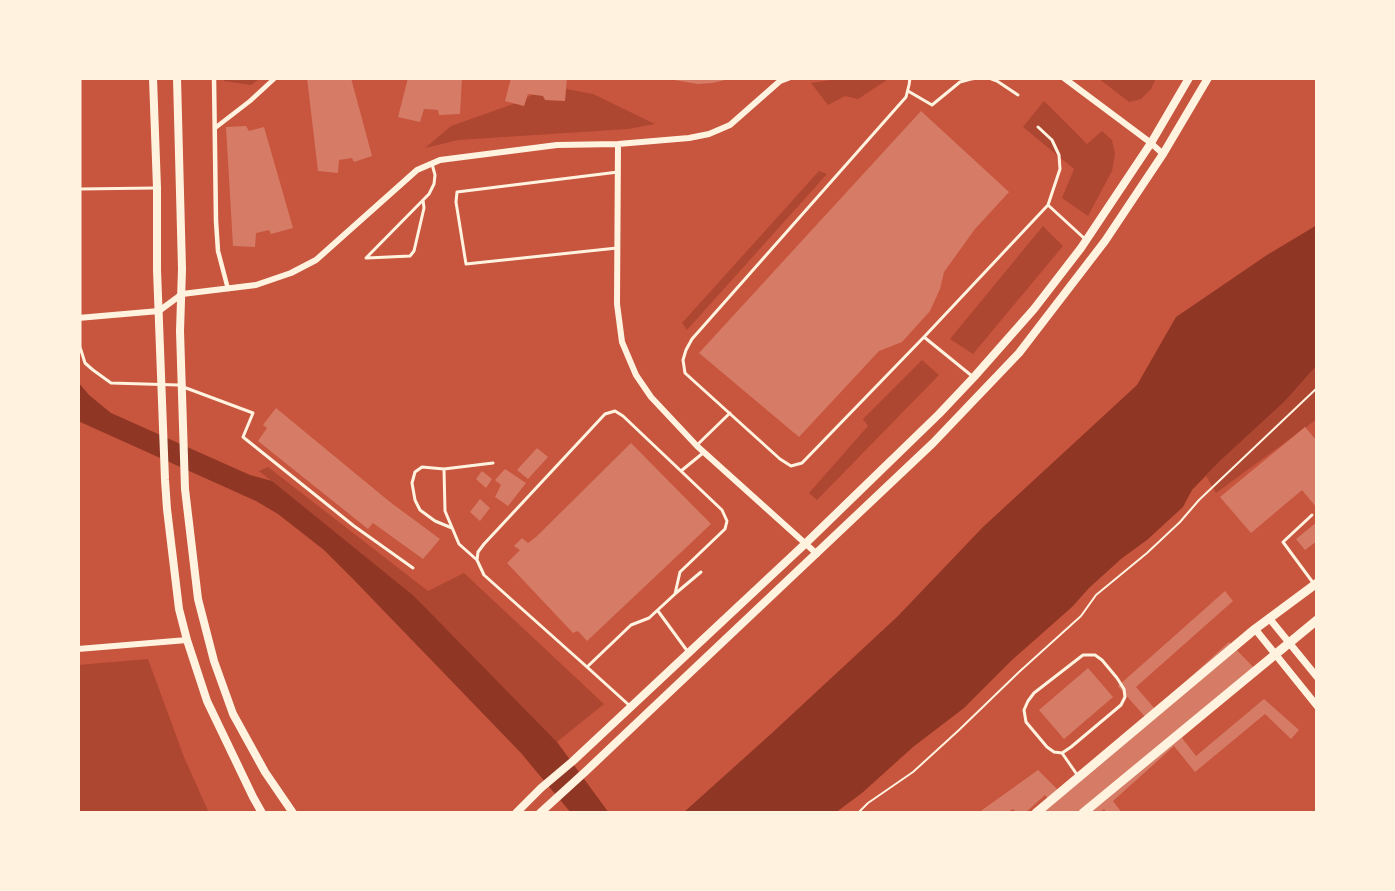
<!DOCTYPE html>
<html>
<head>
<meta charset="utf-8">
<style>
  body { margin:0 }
  #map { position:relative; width:1395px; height:891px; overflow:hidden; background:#c8553d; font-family:Cabin,sans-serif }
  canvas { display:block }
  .frame { position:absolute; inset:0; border:80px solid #fff3e0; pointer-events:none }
</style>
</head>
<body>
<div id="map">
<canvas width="1395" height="891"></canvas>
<div class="frame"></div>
</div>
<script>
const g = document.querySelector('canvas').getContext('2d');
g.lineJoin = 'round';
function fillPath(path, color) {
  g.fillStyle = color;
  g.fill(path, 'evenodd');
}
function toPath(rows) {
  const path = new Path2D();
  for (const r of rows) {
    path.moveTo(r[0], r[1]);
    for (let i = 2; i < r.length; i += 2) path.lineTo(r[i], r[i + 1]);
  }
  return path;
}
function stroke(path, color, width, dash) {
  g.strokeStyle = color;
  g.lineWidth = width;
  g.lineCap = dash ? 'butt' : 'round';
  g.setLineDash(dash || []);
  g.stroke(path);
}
fillPath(toPath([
  [224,78,261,78,251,85,224,81],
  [845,78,890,78,858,99,845,96,828,105,811,83],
  [1098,78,1156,78,1151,89,1141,99,1129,102],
  [550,86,593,94,655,124,628,129,458,140,425,148,451,126,516,103],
  [1044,101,1087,144,1102,131,1112,140,1115,154,1112,171,1088,216,1062,198,1074,169,1023,127],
  [819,171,827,174,687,330,682,323],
  [1043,226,1063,246,973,354,950,339],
  [922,360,939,375,817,500,809,493,868,426,863,419],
  [1317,365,1317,419,1216,493,1206,476,1221,460,1285,401],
  [268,467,428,591,464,573,604,704,557,742,414,596,259,471],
  [148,659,184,757,209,813,78,813,78,665]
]), '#ae4732');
fillPath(toPath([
  [1317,225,1317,365,1285,401,1221,460,1192,490,1183,507,1147,540,1121,559,1089,588,1072,607,1012,660,964,708,913,747,862,793,835,813,683,813,772,733,897,617,983,527,1137,385,1176,317,1267,255],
  [78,382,89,395,111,413,250,475,272,481,414,596,557,742,609,813,571,813,521,753,353,579,324,550,278,514,256,501,78,421]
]), '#8f3625');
fillPath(toPath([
  [307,78,351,78,372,156,354,162,352,158,339,160,338,173,318,171],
  [408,78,462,78,460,114,439,115,438,110,424,109,420,122,398,117],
  [511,78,567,78,565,101,545,100,543,96,528,94,524,106,505,101],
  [669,78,730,78,730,79,712,83,698,84,668,79],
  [921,111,1009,192,975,229,944,272,940,289,930,311,902,342,879,351,799,437,699,353],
  [246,126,249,131,264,127,293,228,271,234,269,230,256,233,255,247,233,246,226,127],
  [276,408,390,502,440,539,423,559,373,523,368,529,258,441,267,428,263,425],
  [1305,427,1317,441,1317,508,1302,490,1251,533,1220,497],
  [631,443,711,524,587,641,578,631,573,633,507,563,520,550,514,546,522,538,528,543,536,537],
  [537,448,548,457,528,479,517,470],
  [505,469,526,483,508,506,495,497,501,485,495,480],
  [482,471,492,479,486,488,476,479],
  [480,499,490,508,480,521,470,512],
  [1317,522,1317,541,1305,550,1296,539],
  [1225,591,1233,601,1136,687,1155,709,1229,642,1257,671,1182,738,1196,756,1264,699,1299,730,1291,739,1265,714,1195,772,1174,746,1113,801,1122,813,1107,813,1104,809,1099,813,1043,813,1053,804,1045,795,1025,813,1017,813,1013,809,1006,813,978,813,1038,770,1063,795,1146,718,1118,686],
  [1088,668,1113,697,1064,739,1039,710]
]), '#d67c66');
stroke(toPath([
  [858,813,868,803,913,772,959,730,1019,672,1081,616,1096,595,1147,553,1180,522,1199,500,1317,388]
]), '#fff3e0', 2);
stroke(toPath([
  [80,78,80,347,85,363,93,370,111,383,178,385,253,413,243,437,354,526,413,568],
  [910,78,909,85,906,97,692,339,686,350,683,360,685,373,780,459,791,466,802,463,924,337,1048,205,1060,169,1059,155,1052,140,1038,127],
  [989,78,997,81,1018,95],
  [908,91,932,105,960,82,971,79,978,78],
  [80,189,155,188],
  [1048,205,1085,239],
  [617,248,466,264,456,202,457,192,618,172],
  [366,258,429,194,434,184,435,175,432,164],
  [367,258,410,256,414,251,424,208,423,200],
  [924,337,972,376],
  [697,445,730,413],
  [444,469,445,511,459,544,477,560],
  [681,471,703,453],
  [1312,515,1283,542,1314,584],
  [452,528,435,521,420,510,415,500,412,483,415,472,422,467,444,469,493,463],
  [676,593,701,572],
  [658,611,688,652],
  [1083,655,1095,655,1102,660,1117,678,1124,689,1125,697,1121,705,1071,747,1062,753,1054,752,1047,747,1026,722,1024,710,1028,701,1034,693,1083,655],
  [587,667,631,625,649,618,675,594,680,572,725,529,727,521,722,510,623,416,615,411,605,414,484,544,478,552,477,560,484,575,587,667,630,706],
  [1062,753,1078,776]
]), '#fff3e0', 3);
stroke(toPath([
  [214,78,216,221,218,251,228,289],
  [215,128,250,101,275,78]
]), '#fff3e0', 4.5);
stroke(toPath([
  [1064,78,1151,143,1163,154],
  [618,144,617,304,622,342,636,375,651,397,697,446,817,554],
  [78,318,159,311,182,294,256,285,291,273,316,260,417,170,440,160,557,145,618,144,689,138,709,134,730,125,780,81,788,78],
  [78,649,187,640]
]), '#fff3e0', 6);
stroke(toPath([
  [1269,618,1317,677],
  [1255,629,1317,706]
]), '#fff3e0', 7);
stroke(toPath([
  [153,78,157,188,157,270,165,480,167,509,179,609,187,640,207,701,253,797,262,813],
  [177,78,182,269,180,331,185,489,198,599,214,661,233,714,265,772,293,813],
  [516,813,541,788,573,761,806,543,939,414,974,377,1034,309,1081,248,1151,143,1189,78],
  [540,813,585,772,933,443,1019,353,1105,241,1163,154,1208,78]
]), '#fff3e0', 8);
stroke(toPath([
  [1036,813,1255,629,1317,583],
  [1083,813,1317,620]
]), '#fff3e0', 9);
</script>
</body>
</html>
